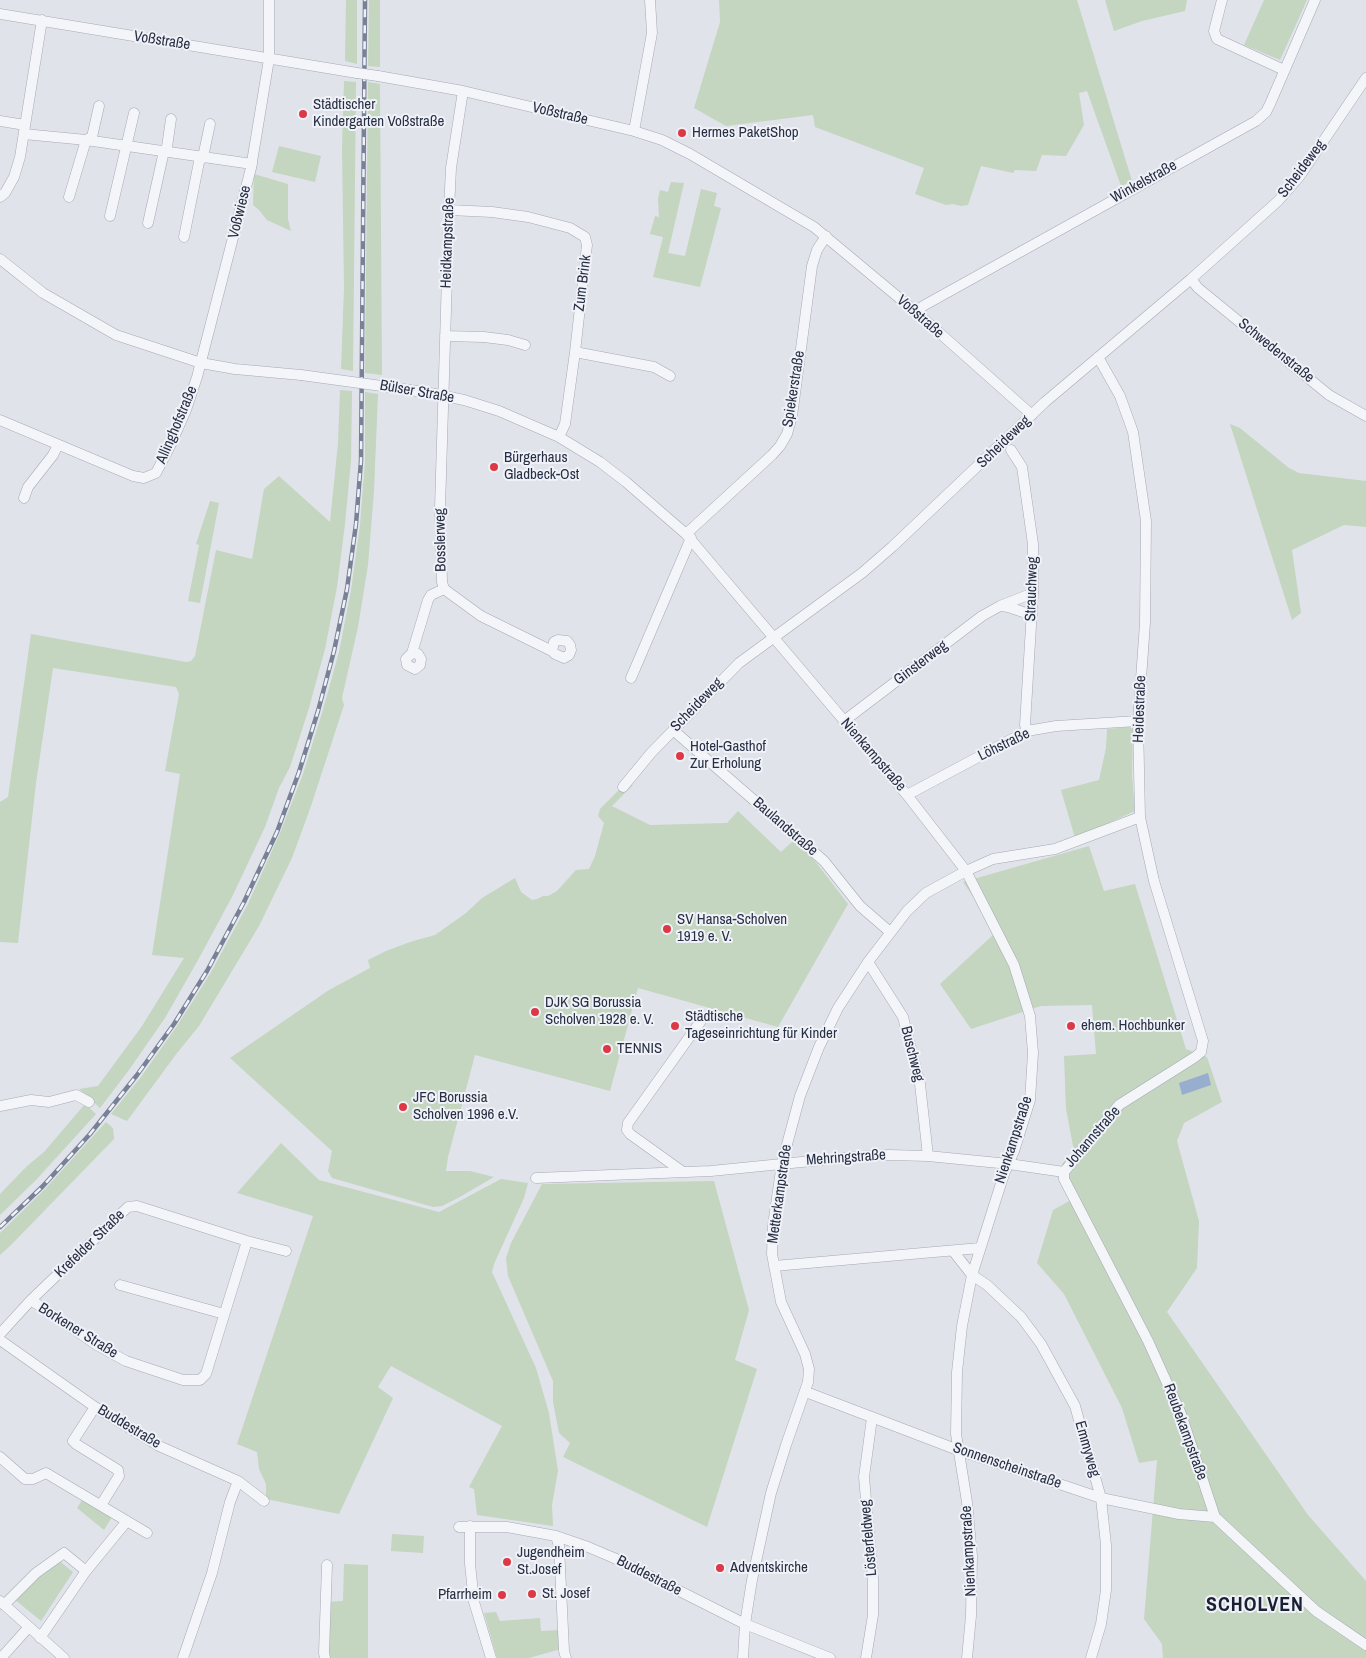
<!DOCTYPE html>
<html>
<head>
<meta charset="utf-8">
<style>
  body { margin:0 }
  canvas { display:block; background:#e0e3ea }
</style>
</head>
<body>
<canvas width="1366" height="1658"></canvas>
<script>
const g = document.querySelector('canvas').getContext('2d');
g.lineJoin = 'round';
function fillPath(path, color) {
  g.fillStyle = color;
  g.fill(path, 'evenodd');
}
function toPath(rows) {
  const path = new Path2D();
  for (const r of rows) {
    path.moveTo(r[0], r[1]);
    for (let i = 2; i < r.length; i += 2) path.lineTo(r[i], r[i + 1]);
  }
  return path;
}
function stroke(path, color, width, dash) {
  g.strokeStyle = color;
  g.lineWidth = width;
  g.lineCap = dash ? 'butt' : 'round';
  g.setLineDash(dash || []);
  g.stroke(path);
}
function drawText(font, color, halo, rows, align = 'center') {
  g.font = font + ' "Archivo Narrow",sans-serif';
  g.lineWidth = 4;
  g.setLineDash([]);
  g.textBaseline = 'middle';
  g.strokeStyle = halo;
  g.fillStyle = color;
  for (const [text, x, y, turn = 0] of rows) {
    g.save();
    g.translate(x, y);
    g.rotate((+turn || 0) * Math.PI / 180);
    g.textAlign = isNaN(turn) ? turn : align;
    if (halo) g.strokeText(text, 0, 0);
    g.fillText(text, 0, 0);
    g.restore();
  }
}
fillPath(toPath([
  [346,0,357,0,357,64,345,61],
  [369,0,380,0,380,67,368,66],
  [719,0,1077,0,1132,181,1121,186,1087,91,1079,93,1084,125,1066,156,1042,155,1036,171,1015,170,1013,173,981,166,968,205,961,206,953,204,946,205,915,194,924,168,815,127,813,115,726,126,694,108,720,22],
  [1105,0,1187,0,1185,11,1142,21,1114,31],
  [1264,0,1307,0,1280,60,1244,45],
  [344,81,356,82,353,371,341,369,344,288,342,148],
  [368,82,380,84,382,375,365,373],
  [279,146,321,156,315,182,272,172],
  [254,174,288,184,288,219,291,231,267,220,259,210,253,205],
  [671,182,684,183,668,253,685,256,701,189,717,193,714,206,721,208,700,287,653,277,663,237,650,234,655,216,659,217,658,199,660,190,668,192],
  [340,390,352,391,351,461,345,524,337,587,325,649,309,708,290,767,279,788,265,827,232,897,198,960,165,1018,129,1070,100,1108,79,1089,98,1086,142,1026,184,958,152,955,180,774,165,771,179,694,176,687,53,668,36,783,18,943,0,942,0,802,8,797,31,634,186,662,191,661,195,656,216,550,252,559,264,489,279,476,330,522,338,443],
  [365,392,378,394,374,491,368,565,358,627,342,698,344,705,311,806,292,858,259,926,199,1026,177,1053,127,1121,111,1114,141,1077,177,1026,210,974,248,904,280,833,303,774,322,713,339,652,351,590,360,525,365,461],
  [1230,424,1240,428,1289,468,1299,473,1366,481,1366,527,1344,525,1292,550,1301,613,1292,620],
  [210,501,219,503,200,603,188,601,199,545,196,544],
  [1130,727,1133,729,1132,775,1135,811,1075,838,1061,790,1099,780,1106,748,1107,729],
  [627,782,633,785,612,806,650,825,727,823,738,811,781,852,793,841,815,861,848,904,778,1027,638,988,610,1091,475,1055,448,1157,446,1171,470,1171,494,1177,458,1198,442,1206,433,1207,332,1178,328,1171,332,1151,230,1058,329,990,370,968,368,960,386,951,410,942,435,935,466,913,482,898,515,878,521,892,532,900,537,899,543,896,548,896,557,891,576,870,589,869,595,856,604,823,598,816,600,809],
  [1089,846,1104,891,1135,884,1186,1049,1207,1057,1222,1102,1184,1123,1177,1141,1199,1221,1197,1268,1167,1312,1308,1515,1366,1581,1366,1658,1163,1658,1162,1644,1144,1619,1157,1460,1139,1463,1122,1408,1064,1294,1037,1263,1053,1210,1073,1199,1062,1180,1062,1164,1074,1151,1066,1109,1064,1056,1096,1054,1092,1005,1041,1006,971,1029,940,984,994,934,980,907,963,882],
  [85,1104,96,1114,36,1180,0,1215,0,1194,27,1166,44,1152],
  [106,1122,113,1128,114,1139,11,1245,0,1255,0,1233,45,1189],
  [281,1143,319,1180,439,1212,501,1179,528,1183,524,1198,494,1264,492,1272,536,1368,549,1413,558,1471,552,1505,553,1526,477,1515,474,1489,469,1487,502,1426,391,1366,378,1387,393,1398,339,1514,266,1499,266,1484,259,1469,257,1452,237,1444,313,1216,237,1193],
  [714,1181,749,1310,735,1360,757,1369,707,1527,563,1457,570,1443,559,1433,553,1402,553,1381,508,1276,506,1258,511,1243,542,1184],
  [82,1500,112,1517,104,1530,77,1508],
  [392,1534,424,1536,423,1553,391,1551],
  [58,1560,73,1572,41,1621,14,1599],
  [344,1564,368,1565,368,1658,325,1658,326,1602,343,1601],
  [496,1612,500,1621,540,1618,541,1631,560,1630,561,1649,529,1658,497,1658,484,1613]
]), '#c4d5c0');
fillPath(toPath([
  [1208,1073,1211,1085,1182,1095,1179,1083]
]), '#97aece');
const minor = toPath([
  [1222,0,1214,31,1217,39,1284,70],
  [0,14,357,73],
  [378,76,463,91,634,131,662,140,690,154,814,227,916,312,1032,415],
  [463,91,451,168,449,210,440,508,442,582,444,589,481,616,552,651,555,654,564,658,569,655,571,650,570,645,567,641,558,640,554,642,552,651],
  [0,121,25,125],
  [634,131,652,33,650,0],
  [24,134,86,140,252,164],
  [0,197,5,193,14,177,20,157,42,20],
  [69,197,86,140,92,137,99,106],
  [449,210,492,212,528,217,570,228,585,237,587,245,575,352,565,424,559,437],
  [110,216,134,113],
  [148,223,164,151,167,147,171,119],
  [184,237,199,162,203,157,210,124],
  [0,259,43,293,116,335,201,363,235,369,301,375],
  [1191,279,1198,288,1329,395,1366,416],
  [916,312,923,306,1256,121,1266,112,1270,104,1315,0],
  [445,336,484,337,508,340,525,345],
  [575,352,654,367,670,376],
  [389,387,430,393,464,400,499,411,559,437,600,462,626,482,686,534,907,795,966,871,1014,965,1030,1016,1033,1053,1030,1100,1014,1151,1004,1174,972,1275,962,1326,957,1372,956,1434,967,1502,972,1556,971,1616,967,1658],
  [0,420,133,476,144,478,156,473,171,444,186,410,197,377,251,168,269,59,269,0],
  [1011,450,1022,467,1033,544,1033,593,1025,725,1027,731],
  [24,498,28,487,53,455,58,445],
  [686,534,772,455,780,446,787,434,792,416,812,266,817,250,826,236],
  [1001,606,1008,607,1032,615],
  [412,653,418,654,421,659,420,665,415,669,407,665,406,659,412,653,428,600,431,595,444,589],
  [631,678,691,538],
  [844,721,982,616,1000,606,1033,593],
  [673,730,824,861,860,906,890,932],
  [623,787,651,753,739,663,862,573,892,547,1045,402,1191,279,1278,201,1299,177,1366,78],
  [907,795,1027,731,1056,726,1138,721],
  [868,962,903,1017,920,1084,928,1156],
  [0,1106,31,1100,49,1102,76,1095,89,1102],
  [683,1172,630,1134,627,1130,628,1123,703,1018],
  [1064,1172,1119,1105,1195,1057,1201,1052,1203,1041,1154,881,1140,817,1138,721,1145,623,1146,521,1133,432,1120,396,1098,357],
  [1064,1172,1064,1179,1148,1341,1181,1414,1215,1517,1316,1611,1366,1645],
  [536,1178,711,1171,852,1157,889,1155,928,1156,1009,1164,1064,1172],
  [953,1251,972,1275,987,1285,1021,1317,1041,1344,1075,1406,1101,1498,1106,1545,1106,1590,1101,1624,1091,1658],
  [774,1266,980,1248],
  [120,1285,224,1314],
  [31,1300,97,1345,126,1361,183,1380,200,1380,206,1374,247,1241],
  [0,1334,31,1300,128,1207,137,1206,247,1241,286,1251],
  [0,1340,95,1407,159,1446,238,1481,264,1501],
  [806,1392,958,1450,1101,1498,1179,1514,1215,1517],
  [95,1407,73,1441,76,1444,118,1470,119,1476,101,1505],
  [0,1457,25,1479,33,1479,46,1473,147,1533],
  [470,1526,470,1564,474,1602,491,1658],
  [459,1527,507,1527,556,1536,588,1547,614,1558,745,1624,830,1658],
  [556,1536,559,1546,564,1651,566,1658],
  [0,1601,64,1658],
  [4,1605,36,1573,64,1553,86,1571],
  [40,1638,86,1571,127,1521],
  [1,1658,28,1628],
  [183,1658,212,1573,230,1502,238,1481],
  [325,1658,324,1653,327,1565],
  [743,1658,745,1624,752,1580,771,1493,786,1445,808,1382,809,1369,805,1354,781,1302,772,1254,773,1225,782,1163,800,1096,819,1047,838,1008,868,962,907,911,926,893,966,871,993,859,1055,849,1140,817],
  [866,1658,873,1615,873,1579,864,1477,872,1418]
]);
stroke(minor, '#a5a9b5', 11);
stroke(minor, '#f3f5f8', 10);
const rail = toPath([
  [0,1227,43,1186,90,1134,137,1075,174,1024,207,971,244,902,277,832,299,772,318,711,334,651,347,589,356,524,361,461,365,0]
]);
stroke(rail, '#788196', 4.5);
stroke(rail, '#f0f2f8', 2.5, [8]);
const minorBridge = toPath([
  [357,73,378,76],
  [301,375,389,387]
]);
stroke(minorBridge, '#a5a9b5', 11, []);
stroke(minorBridge, '#f3f5f8', 10);
for (const [x, y, r, color] of [
  [303,114,5,"#dc3846"],
  [682,133,5,"#dc3846"],
  [494,467,5,"#dc3846"],
  [680,756,5,"#dc3846"],
  [667,929,5,"#dc3846"],
  [535,1012,5,"#dc3846"],
  [675,1026,5,"#dc3846"],
  [1071,1026,5,"#dc3846"],
  [607,1049,5,"#dc3846"],
  [403,1107,5,"#dc3846"],
  [507,1562,5,"#dc3846"],
  [720,1568,5,"#dc3846"],
  [532,1594,5,"#dc3846"],
  [502,1595,5,"#dc3846"]
]) {
  const dot = new Path2D();
  dot.arc(x, y, r, 0, 2 * Math.PI);
  g.fillStyle = color;
  g.fill(dot);
  stroke(dot, '#f0f2f8', 2);
}
drawText('15px', '#272f44', '#f0f2f8', [
  ["Voßstraße",162,41,9],
  ["Voßstraße",560,114,13],
  ["Scheideweg",1302,169,-53],
  ["Winkelstraße",1144,182,-29],
  ["Voßwiese",240,212,-76],
  ["Heidkampstraße",448,243,-88],
  ["Zum Brink",583,283,-83],
  ["Voßstraße",920,317,41],
  ["Schwedenstraße",1276,351,39],
  ["Spiekerstraße",794,389,-81],
  ["Bülser Straße",417,392,10],
  ["Allinghofstraße",177,425,-67],
  ["Scheideweg",1004,442,-44],
  ["Bosslerweg",441,540,-91],
  ["Strauchweg",1032,589,-88],
  ["Ginsterweg",921,663,-37],
  ["Scheideweg",697,705,-46],
  ["Heidestraße",1140,709,-88],
  ["Löhstraße",1004,745,-26],
  ["Nienkampstraße",873,755,49],
  ["Baulandstraße",785,827,41],
  ["Buschweg",912,1054,76],
  ["Johannstraße",1093,1137,-49],
  ["Nienkampstraße",1014,1140,-72],
  ["Mehringstraße",846,1158,-4],
  ["Metterkampstraße",780,1194,-82],
  ["Krefelder Straße",90,1244,-44],
  ["Borkener Straße",78,1331,32],
  ["Buddestraße",129,1427,31],
  ["Reubekampstraße",1185,1432,70],
  ["Emmyweg",1087,1449,74],
  ["Sonnenscheinstraße",1007,1466,19],
  ["Lösterfeldweg",869,1538,-95],
  ["Nienkampstraße",969,1551,-93],
  ["Buddestraße",649,1576,27]
]);
drawText('15px', '#272f44', '#f0f2f8', [
  ["Städtischer",313,105],
  ["Kindergarten Voßstraße",313,122],
  ["Hermes PaketShop",692,133],
  ["Bürgerhaus",504,458],
  ["Gladbeck-Ost",504,475],
  ["Hotel-Gasthof",690,747],
  ["Zur Erholung",690,764],
  ["SV Hansa-Scholven",677,920],
  ["1919 e. V.",677,937],
  ["DJK SG Borussia",545,1003],
  ["Scholven 1928 e. V.",545,1020],
  ["Städtische",685,1017],
  ["Tageseinrichtung für Kinder",685,1034],
  ["ehem. Hochbunker",1081,1026],
  ["TENNIS",617,1049],
  ["JFC Borussia",413,1098],
  ["Scholven 1996 e.V.",413,1115],
  ["Jugendheim",517,1553],
  ["St.Josef",517,1570],
  ["Adventskirche",730,1568],
  ["St. Josef",542,1594],
  ["Pfarrheim",492,1595,"right"]
], 'left');
g.letterSpacing = '1px';
drawText('bold 20px', '#192034', '#f0f2f8', [
  ["SCHOLVEN",1255,1606]
]);
g.letterSpacing = '0px';
</script>
</body>
</html>
